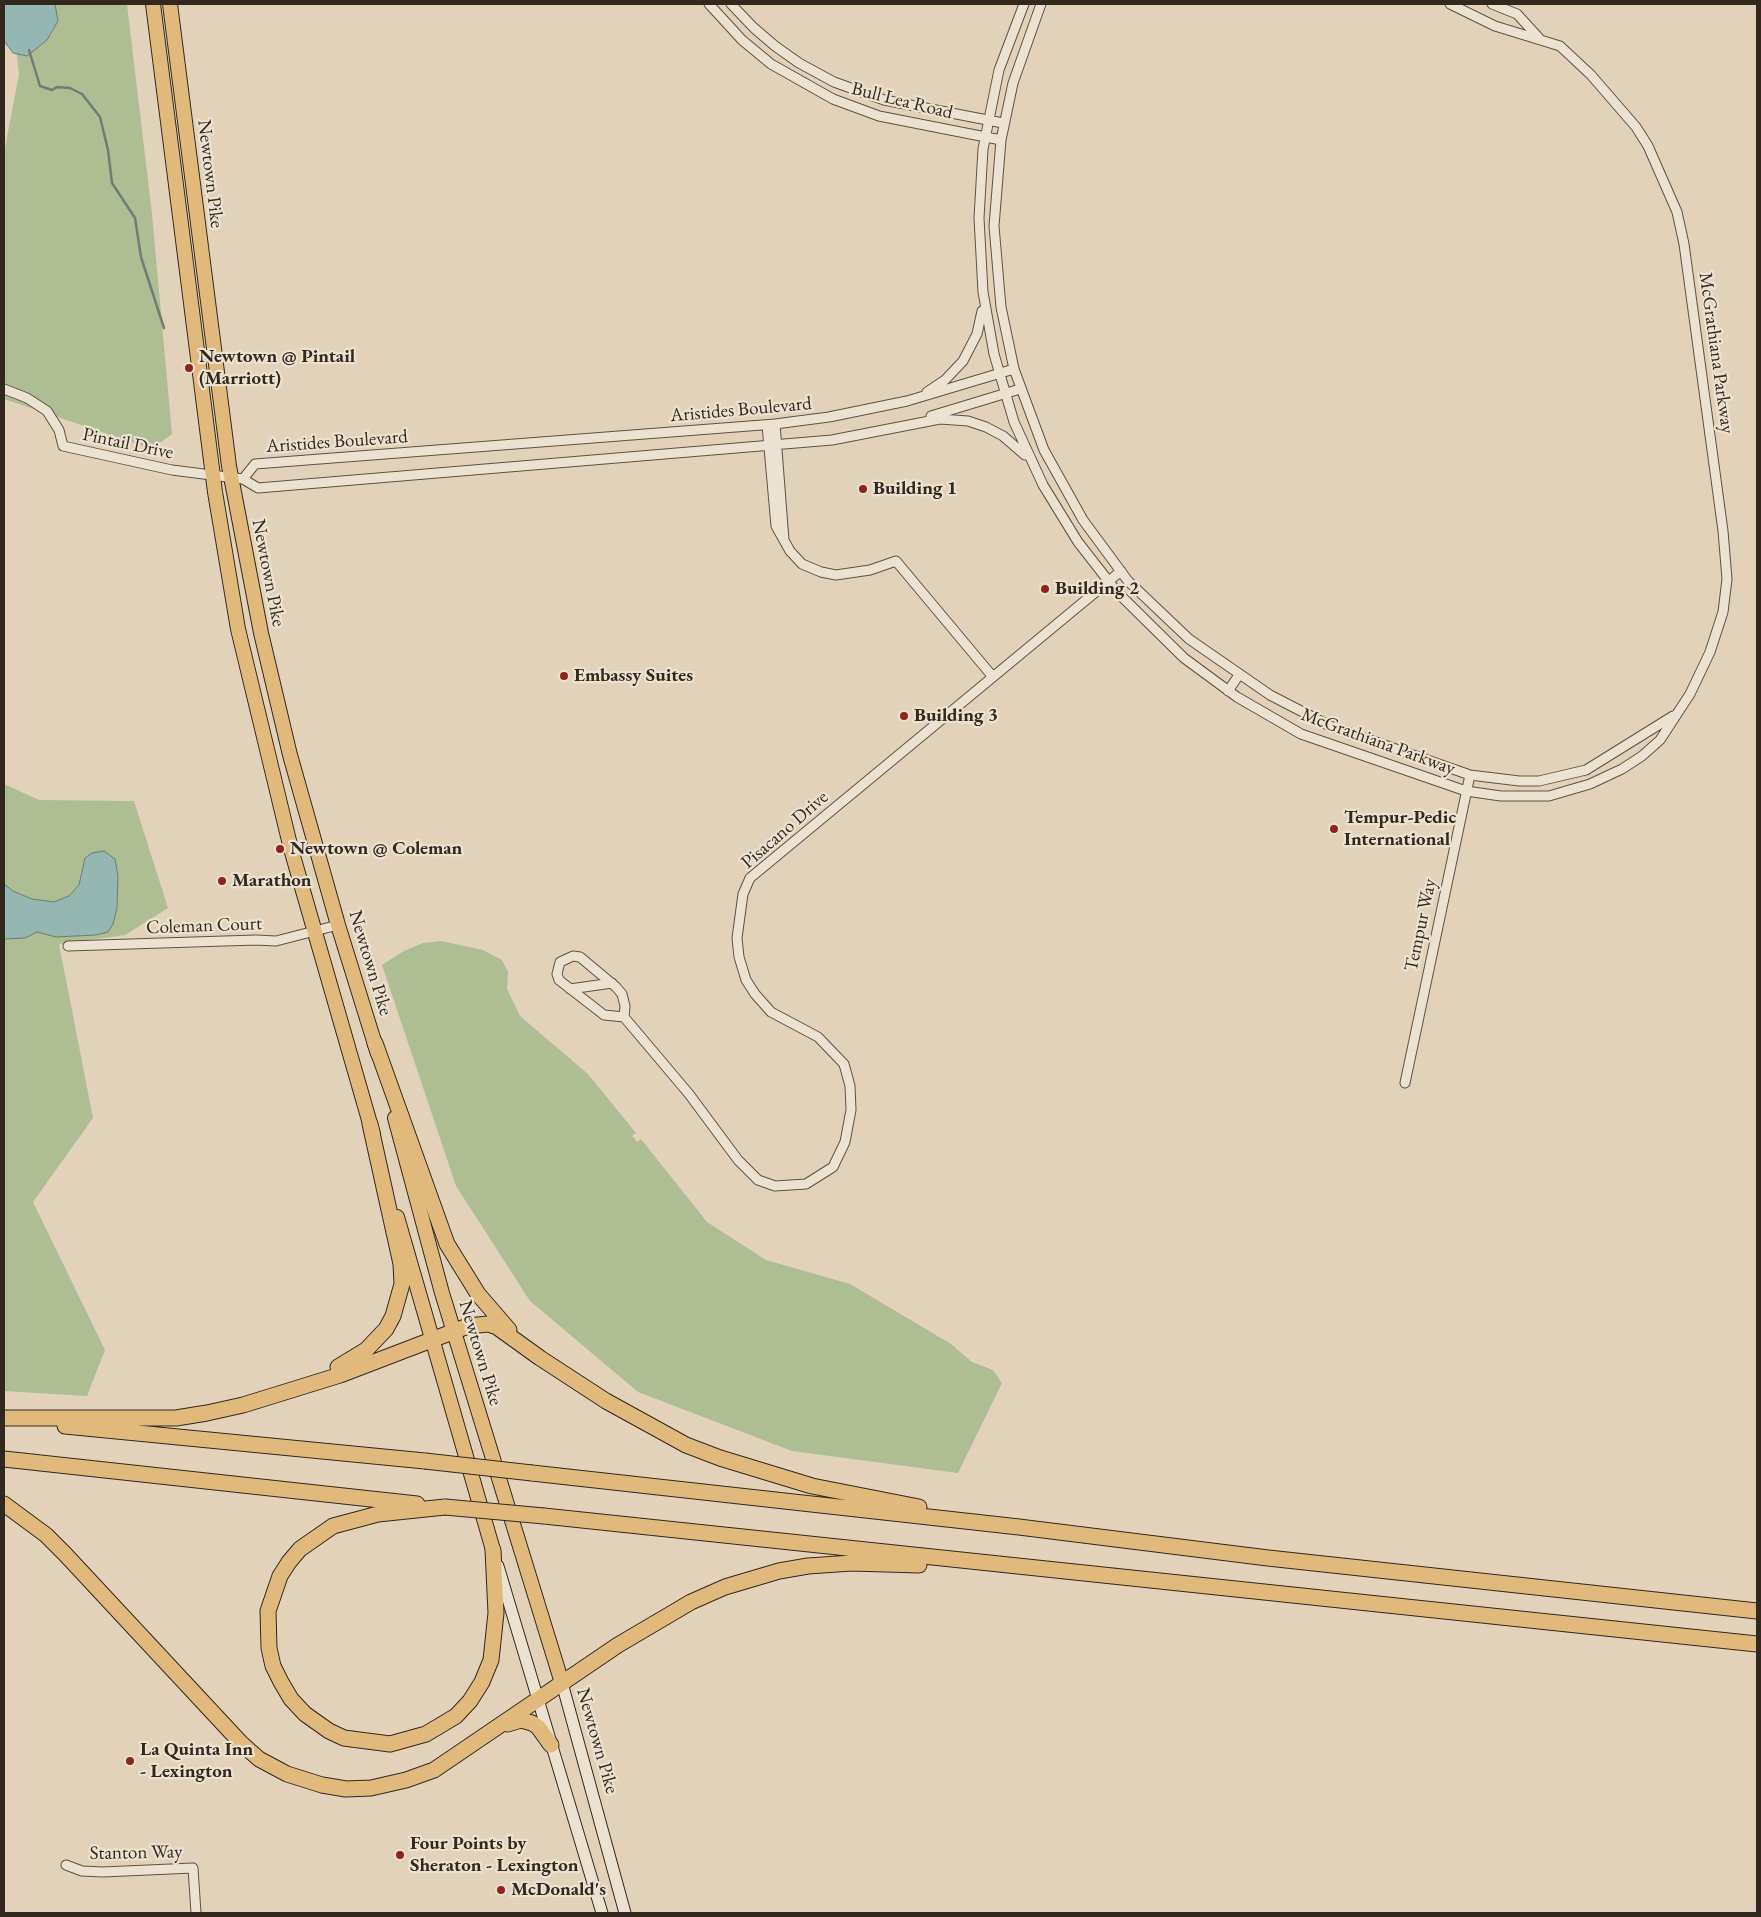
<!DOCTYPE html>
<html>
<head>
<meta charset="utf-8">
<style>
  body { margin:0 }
  #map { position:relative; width:1761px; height:1917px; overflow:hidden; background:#e2d2ba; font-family:"EB Garamond",serif }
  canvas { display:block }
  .frame { position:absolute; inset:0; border:5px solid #32281d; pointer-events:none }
</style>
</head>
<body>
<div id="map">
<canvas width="1761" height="1917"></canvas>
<div class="frame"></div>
</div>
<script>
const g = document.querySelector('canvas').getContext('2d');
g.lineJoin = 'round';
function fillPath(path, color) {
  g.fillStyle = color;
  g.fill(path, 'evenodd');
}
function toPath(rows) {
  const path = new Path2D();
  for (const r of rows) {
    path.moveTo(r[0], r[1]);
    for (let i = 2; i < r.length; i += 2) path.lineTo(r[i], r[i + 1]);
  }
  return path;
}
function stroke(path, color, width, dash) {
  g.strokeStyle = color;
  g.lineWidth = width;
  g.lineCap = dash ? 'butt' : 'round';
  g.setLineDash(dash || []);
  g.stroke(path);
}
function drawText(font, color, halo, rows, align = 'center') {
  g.font = font + ' "EB Garamond",serif';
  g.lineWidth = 4.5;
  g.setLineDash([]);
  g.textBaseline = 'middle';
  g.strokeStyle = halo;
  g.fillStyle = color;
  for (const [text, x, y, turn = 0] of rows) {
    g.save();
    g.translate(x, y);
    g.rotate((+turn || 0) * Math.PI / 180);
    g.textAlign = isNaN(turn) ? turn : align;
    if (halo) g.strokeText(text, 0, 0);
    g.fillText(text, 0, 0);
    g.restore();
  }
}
fillPath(toPath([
  [11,4,127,4,152,214,172,434,152,449,4,399,4,153,19,74],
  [4,784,39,800,134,801,168,908,125,935,59,944,93,1118,33,1202,105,1350,87,1396,4,1391],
  [441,941,483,950,502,960,508,972,507,989,520,1016,588,1074,636,1133,632,1136,635,1139,637,1142,641,1139,707,1222,766,1260,850,1284,951,1344,972,1362,993,1370,1002,1383,958,1473,792,1451,638,1392,530,1301,456,1186,382,965,402,952,423,943]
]), '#afbd93');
const water = toPath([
  [4,4,55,4,58,21,47,40,27,56,13,53,4,41,4,4],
  [104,851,115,859,118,876,117,908,113,924,108,932,96,935,56,937,37,932,25,938,4,939,4,884,13,891,32,899,54,902,69,896,79,885,85,858,92,853,104,851]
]);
fillPath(water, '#95b7b2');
stroke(water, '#6d7e76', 1);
stroke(toPath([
  [29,50,40,86,52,90,57,87,70,88,82,94,100,117,108,150,112,183,135,218,141,257,164,328]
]), '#6d7e76', 2.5);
const minor = toPath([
  [709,4,742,40,771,64,833,99,879,116,1001,140],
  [731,4,754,28,775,46,799,63,834,82,884,100,1003,123],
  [1024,4,999,70,983,149,979,218,983,292,994,354,1014,422,1043,485,1078,542,1117,592,1184,658,1237,697,1301,734,1466,791,1501,796,1549,796,1590,784,1622,769,1642,756,1660,740,1690,694,1710,652,1723,612,1727,579,1723,531,1684,244,1677,212,1648,146,1636,127,1591,75,1560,46,1495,26,1450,4],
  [1041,4,1013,83,1001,140,994,226,1001,307,1014,369,1044,450,1083,520,1128,581,1189,639,1270,695,1330,726,1470,775,1519,781,1539,781,1586,770,1673,716],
  [1492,4,1517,14,1539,38],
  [4,389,27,398,47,411,59,430,63,446,172,470,243,479,258,488,832,440,940,419,968,421,986,427,1003,436,1025,455],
  [927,392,945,380,963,361,977,334,982,311],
  [931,416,1020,389],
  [775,424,784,540],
  [767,425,776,526,790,551,802,564,821,572,836,575,870,570,896,561,993,677],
  [243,479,255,464,775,424,829,417,907,401,1014,369],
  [1228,691,1239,675],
  [68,946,256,940,276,941,338,925],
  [573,956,580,957,616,987,622,994,625,1006,624,1017,604,1015,559,980,557,974,560,962,573,956],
  [570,989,612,983],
  [624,1017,689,1094,738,1160,758,1180,775,1186,806,1184,833,1167,845,1142,851,1110,850,1086,844,1064,818,1037,771,1012,755,994,746,980,739,957,737,938,743,894,750,878,1121,571],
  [1405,1083,1470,775],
  [66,1865,82,1871,103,1872,193,1868,196,1913]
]);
const secondary = toPath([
  [498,1566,602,1913],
  [562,1683,625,1913]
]);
const trunk = toPath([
  [153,4,215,492,238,629,291,849,373,1134],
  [170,4,229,466,261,633,290,755,338,925,378,1054],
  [395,1118,442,1293,562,1683],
  [397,1217,493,1550]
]);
const motorway = toPath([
  [375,1043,447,1244,478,1294,509,1330],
  [338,1367,366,1350,386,1329,393,1316,402,1284,401,1264,370,1124],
  [4,1418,176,1418,207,1413,243,1405,340,1375,468,1326,488,1324,497,1327,540,1358,606,1401,686,1445,720,1458,812,1486,919,1507],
  [65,1426,425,1461],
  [4,1459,417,1504],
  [532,1473,1019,1527,1268,1558,1757,1611],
  [4,1504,46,1535,65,1554,241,1743,259,1759,287,1774,322,1785,346,1789,371,1788,406,1780,434,1770,618,1645,691,1602,725,1587,779,1571,808,1566,852,1563,919,1565],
  [445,1507,378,1514,333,1526,300,1549,289,1562,280,1576,268,1611,269,1648,273,1666,281,1682,291,1699,305,1714,329,1731,344,1738,390,1744,426,1734,456,1716,470,1701,482,1682,491,1660,496,1613,493,1550],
  [544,1516,1757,1644],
  [508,1724,521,1720,532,1723,538,1727,551,1745]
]);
stroke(minor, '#5e5244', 11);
stroke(secondary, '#32281d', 13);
stroke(trunk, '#32281d', 16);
stroke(motorway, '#32281d', 17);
stroke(minor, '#ece2d2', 9);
stroke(secondary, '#ece2d2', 11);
stroke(trunk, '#e1b97d', 14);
stroke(motorway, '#e1b97d', 15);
const motorwayBridge = toPath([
  [425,1461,532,1473],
  [445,1507,544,1516]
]);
stroke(motorwayBridge, '#32281d', 17, []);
stroke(motorwayBridge, '#e1b97d', 15);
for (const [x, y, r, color] of [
  [189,368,5,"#8f2418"],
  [863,489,5,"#8f2418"],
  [1045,589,5,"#8f2418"],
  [564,676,5,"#8f2418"],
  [904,716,5,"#8f2418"],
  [1334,829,5,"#8f2418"],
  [280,849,5,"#8f2418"],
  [222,881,5,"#8f2418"],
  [130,1761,5,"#8f2418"],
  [400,1855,5,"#8f2418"],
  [501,1890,5,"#8f2418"]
]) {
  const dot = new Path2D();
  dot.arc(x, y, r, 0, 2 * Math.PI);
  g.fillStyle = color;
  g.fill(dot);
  stroke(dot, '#ece2d2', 2);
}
drawText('19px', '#32281d', '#ece2d2', [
  ["Bull Lea Road",902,101,14],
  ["Newtown Pike",210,174,83],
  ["McGrathiana Parkway",1716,353,82],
  ["Aristides Boulevard",741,410,-5],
  ["Aristides Boulevard",337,442,-4],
  ["Pintail Drive",128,444,12],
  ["Newtown Pike",268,573,79],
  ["McGrathiana Parkway",1378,742,20],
  ["Pisacano Drive",785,830,-41],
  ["Tempur Way",1421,925,-78],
  ["Coleman Court",204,926,-2],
  ["Newtown Pike",370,963,73],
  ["Newtown Pike",480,1353,73],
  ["Newtown Pike",597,1741,74],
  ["Stanton Way",136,1853,-1]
]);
drawText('bold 19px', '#32281d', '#ece2d2', [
  ["Newtown @ Pintail",199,357],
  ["(Marriott)",199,379],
  ["Building 1",873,489],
  ["Building 2",1055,589],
  ["Embassy Suites",574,676],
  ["Building 3",914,716],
  ["Tempur-Pedic",1344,818],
  ["International",1344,840],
  ["Newtown @ Coleman",290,849],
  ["Marathon",232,881],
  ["La Quinta Inn",140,1750],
  ["- Lexington",140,1772],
  ["Four Points by",410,1844],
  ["Sheraton - Lexington",410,1866],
  ["McDonald's",511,1890]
], 'left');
</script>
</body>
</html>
